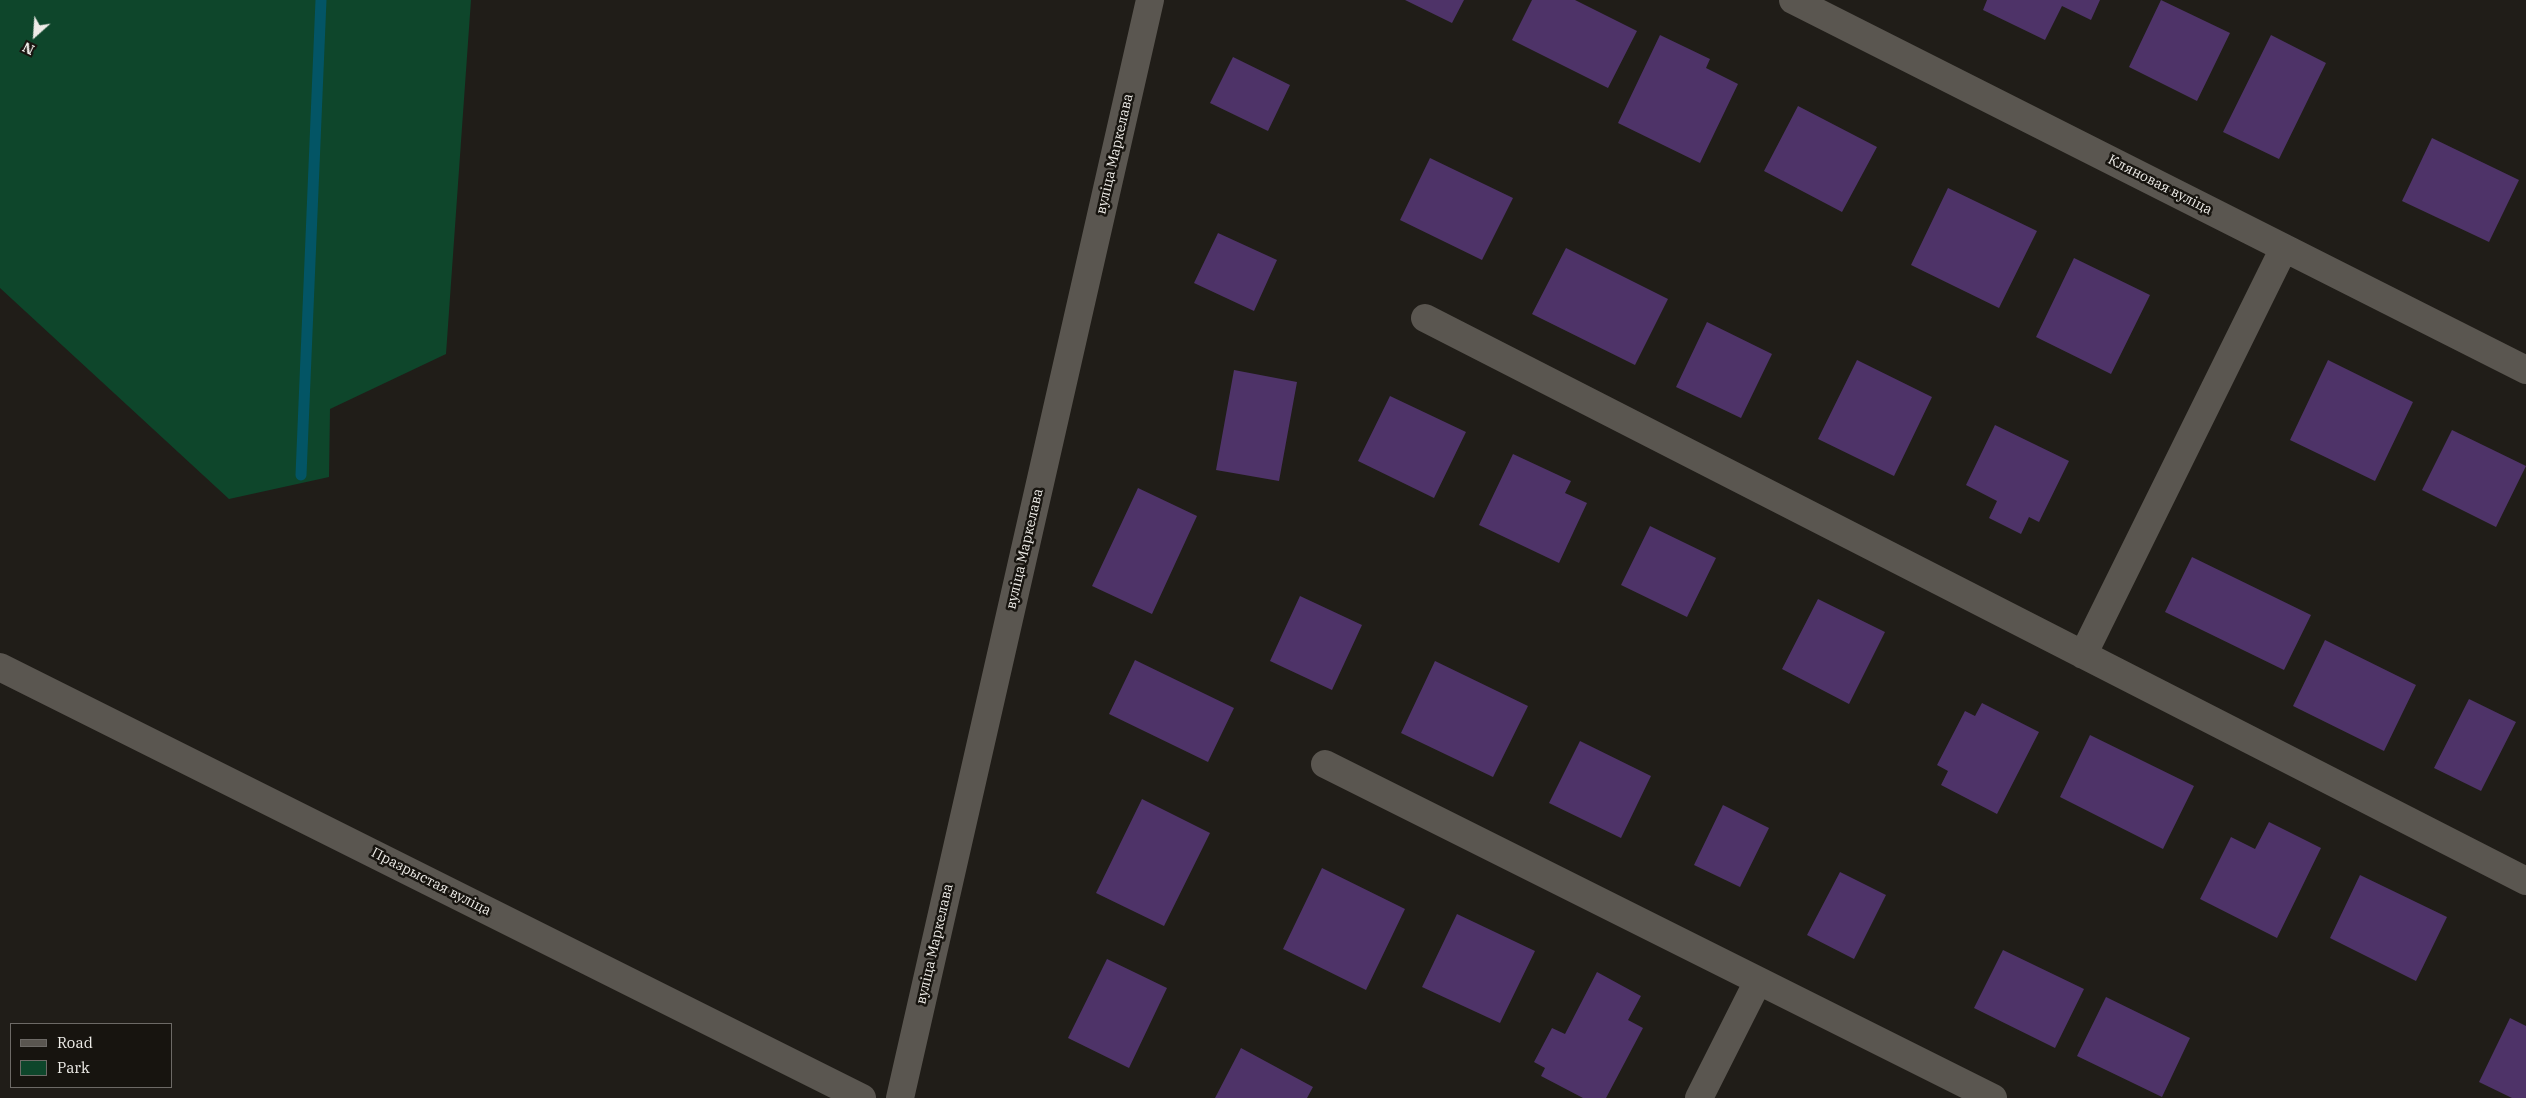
<!DOCTYPE html>
<html>
<head>
<meta charset="utf-8">
<style>
  body { margin:0 }
  #map { position:relative; width:2526px; height:1098px; overflow:hidden; background:#201d18; font-family:"IBM Plex Serif",serif }
  canvas { display:block }
  .legend { position:absolute; left:10px; top:1023px; width:162px; height:65px; box-sizing:border-box; background:#17140f; border:1px solid #6d6a66; margin:0; padding:6px 9px; list-style:none; font-size:15px; color:#eeece8 }
  .legend li { display:flex; align-items:center; gap:10px; height:25px }
  .legend b { width:25px; border:1px solid #6d6a66 }
  .north { position:absolute; left:10px; top:10px; width:50px; height:50px; -webkit-text-stroke:4px #17140f; paint-order:stroke; rotate:206deg; font-size:14px; font-weight:700; line-height:20px; text-align:center; color:#eeece8 }
  .north::after { content:''; display:block; margin:auto; width:18px; height:22px; background:#eeece8; clip-path:polygon(50% 0,100% 100%,50% 72%,0 100%) }
</style>
</head>
<body>
<div id="map">
<canvas width="2526" height="1098"></canvas>
<ul class="legend">
<li><b style="height:6px;background:#5a5650"></b>Road</li>
<li><b style="height:14px;background:#0e462b"></b>Park</li>
</ul>
<div class="north">N</div>
</div>
<script>
const g = document.querySelector('canvas').getContext('2d');
g.lineJoin = 'round';
function fillPath(path, color) {
  g.fillStyle = color;
  g.fill(path, 'evenodd');
}
function toPath(rows) {
  const path = new Path2D();
  for (const r of rows) {
    path.moveTo(r[0], r[1]);
    for (let i = 2; i < r.length; i += 2) path.lineTo(r[i], r[i + 1]);
  }
  return path;
}
function stroke(path, color, width, dash) {
  g.strokeStyle = color;
  g.lineWidth = width;
  g.lineCap = dash ? 'butt' : 'round';
  g.setLineDash(dash || []);
  g.stroke(path);
}
function drawText(font, color, halo, rows, align = 'center') {
  g.font = font + ' "IBM Plex Serif",serif';
  g.lineWidth = 5;
  g.setLineDash([]);
  g.textBaseline = 'middle';
  g.strokeStyle = halo;
  g.fillStyle = color;
  for (const [text, x, y, turn = 0] of rows) {
    g.save();
    g.translate(x, y);
    g.rotate((+turn || 0) * Math.PI / 180);
    g.textAlign = isNaN(turn) ? turn : align;
    if (halo) g.strokeText(text, 0, 0);
    g.fillText(text, 0, 0);
    g.restore();
  }
}
fillPath(toPath([
  [0,0,471,0,446,354,330,409,329,477,229,499,0,288]
]), '#0e462b');
stroke(toPath([
  [301,475,321,0]
]), '#035565', 11);
fillPath(toPath([
  [1405,0,1464,0,1452,23],
  [1532,0,1575,0,1637,31,1608,88,1512,40],
  [1987,0,2100,0,2091,20,2062,6,2045,40,1983,10],
  [2161,0,2230,33,2197,101,2129,67],
  [1660,35,1710,59,1706,68,1738,84,1700,163,1618,123],
  [2271,35,2326,63,2279,159,2223,132],
  [1233,57,1290,85,1268,131,1210,103],
  [1798,106,1877,147,1842,212,1764,171],
  [2432,138,2519,180,2489,242,2402,201],
  [1430,158,1513,198,1482,260,1400,220],
  [1948,188,2037,231,1999,308,1911,265],
  [1218,233,1277,260,1254,311,1194,283],
  [1566,248,1668,299,1635,365,1532,314],
  [2074,258,2150,295,2111,374,2036,337],
  [1707,322,1772,354,1741,418,1676,387],
  [1857,360,1932,397,1894,476,1818,439],
  [2328,360,2413,402,2375,481,2290,440],
  [1234,370,1297,382,1279,481,1216,470],
  [1390,396,1466,432,1434,498,1358,461],
  [1995,425,2069,461,2039,522,2029,517,2021,534,1989,518,1997,501,1966,485],
  [2452,430,2526,466,2496,527,2422,490],
  [1513,454,1571,481,1565,493,1587,503,1559,563,1479,525],
  [1138,488,1197,516,1152,614,1092,586],
  [1650,526,1716,558,1687,617,1621,585],
  [2192,557,2311,615,2284,670,2165,612],
  [1300,596,1362,625,1332,690,1270,661],
  [1818,599,1885,632,1849,704,1782,669],
  [2325,640,2416,685,2384,751,2293,706],
  [1135,660,1234,708,1208,762,1109,714],
  [1435,661,1528,706,1493,777,1401,733],
  [2469,699,2516,722,2481,791,2434,768],
  [1982,703,2039,732,1997,814,1941,785,1948,771,1937,765,1965,711,1975,716],
  [2090,735,2194,786,2163,849,2060,797],
  [1580,741,1651,776,1621,838,1549,803],
  [1142,799,1210,833,1164,926,1096,893],
  [1723,805,1769,828,1740,887,1694,865],
  [2269,822,2321,848,2277,938,2200,899,2231,837,2255,849],
  [1322,868,1405,909,1366,990,1283,949],
  [1840,872,1886,895,1854,959,1807,935],
  [2360,875,2447,917,2416,981,2330,938],
  [1457,914,1535,951,1500,1023,1422,987],
  [2003,950,2084,989,2055,1048,1974,1008],
  [1107,959,1167,988,1129,1068,1068,1038],
  [1597,972,1641,996,1628,1020,1643,1028,1606,1098,1583,1098,1541,1076,1545,1068,1534,1062,1552,1028,1565,1034],
  [2106,997,2190,1038,2162,1097,2077,1056],
  [2510,1018,2526,1026,2526,1098,2512,1098,2479,1082],
  [1241,1048,1313,1087,1307,1098,1215,1098]
]), '#4e3368');
stroke(toPath([
  [1793,0,2526,370],
  [1425,318,2526,881],
  [2083,655,2284,248],
  [0,667,862,1098],
  [1325,764,1993,1098],
  [900,1098,1150,0],
  [1699,1098,1758,981]
]), '#5a5650', 28);
drawText('14px', '#eeece8', '#17140f', [
  ["вуліца Маркелава",1115,154,-77],
  ["Кляновая вуліца",2160,185,27],
  ["вуліца Маркелава",1025,549,-77],
  ["Празрыстая вуліца",431,882,27],
  ["вуліца Маркелава",935,944,-77]
]);
</script>
</body>
</html>
